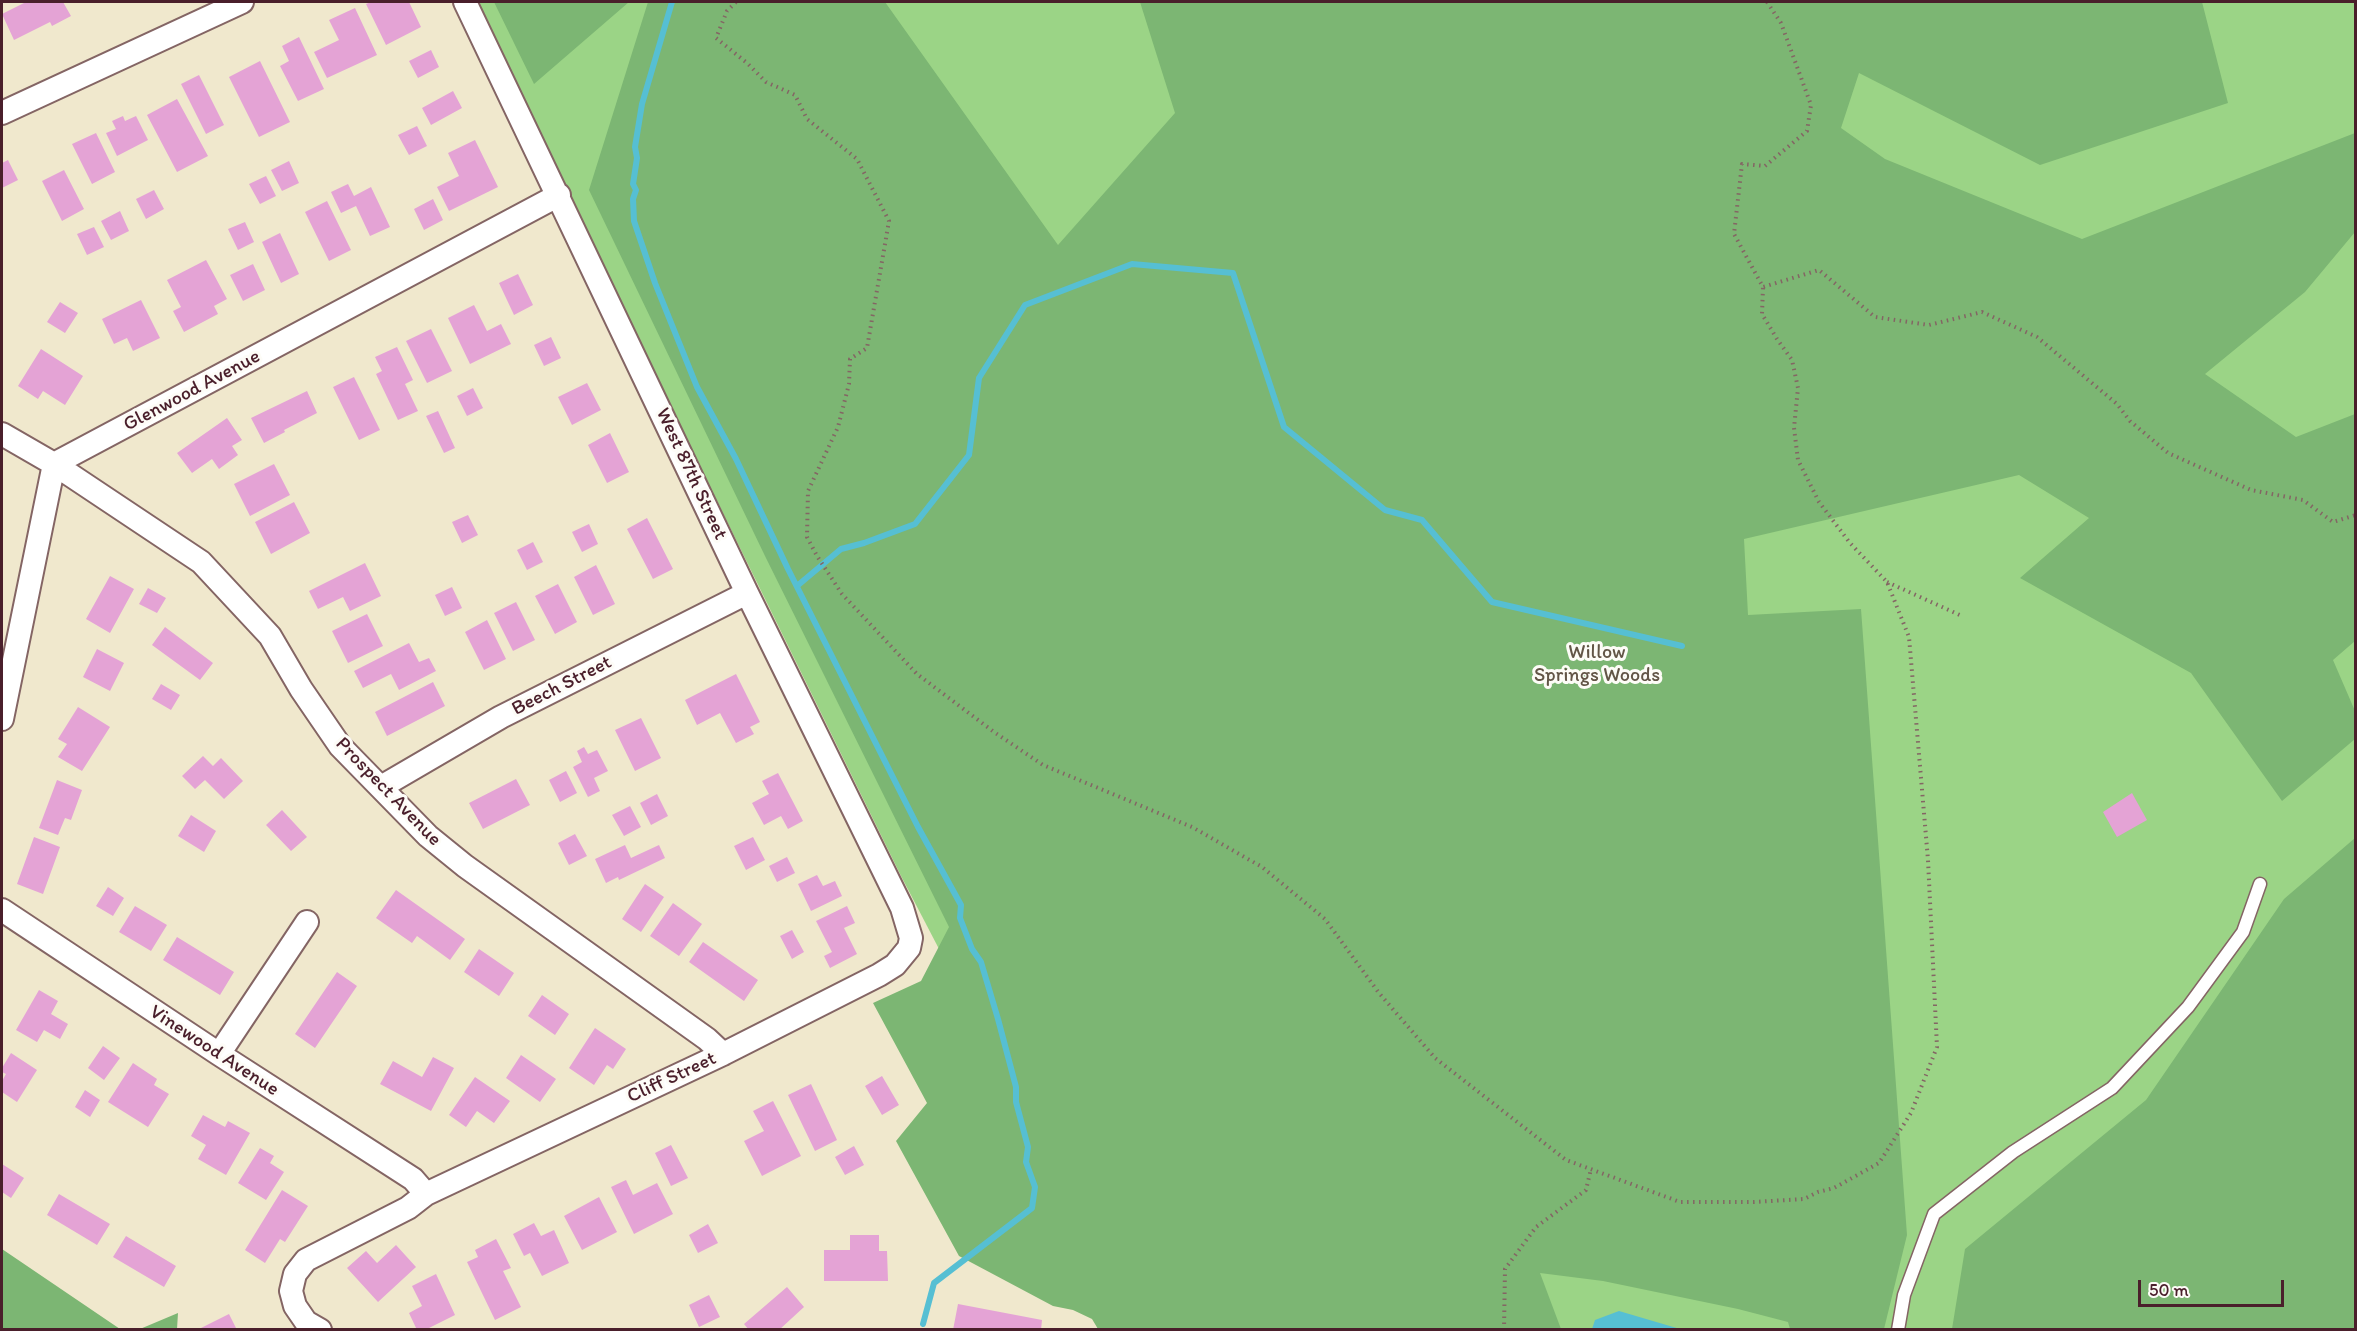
<!DOCTYPE html>
<html>
<head>
<meta charset="utf-8">
<style>
  body { margin:0 }
  #map { position:relative; width:2357px; height:1331px; overflow:hidden; background:#f0e8cd; font-family:Itim,sans-serif }
  canvas { display:block }
  .frame { position:absolute; inset:0; border:3px solid #4a1f2b; pointer-events:none }
  .scale { position:absolute; left:2138px; top:1280px; width:146px; height:27px; box-sizing:border-box; border:3px solid #4a1f2b; border-top:0; padding-left:8px; font-size:18px; line-height:21px; white-space:nowrap; color:#4a1f2b; -webkit-text-stroke:4px #fdfcf7; paint-order:stroke }
</style>
</head>
<body>
<div id="map">
<canvas width="2357" height="1331"></canvas>
<div class="frame"></div>
<div class="scale">50 m</div>
</div>
<script>
const g = document.querySelector('canvas').getContext('2d');
g.lineJoin = 'round';
function fillPath(path, color) {
  g.fillStyle = color;
  g.fill(path, 'evenodd');
}
function toPath(rows) {
  const path = new Path2D();
  for (const r of rows) {
    path.moveTo(r[0], r[1]);
    for (let i = 2; i < r.length; i += 2) path.lineTo(r[i], r[i + 1]);
  }
  return path;
}
function stroke(path, color, width, dash) {
  g.strokeStyle = color;
  g.lineWidth = width;
  g.lineCap = dash ? 'butt' : 'round';
  g.setLineDash(dash || []);
  g.stroke(path);
}
function drawText(font, color, halo, rows, align = 'center') {
  g.font = font + ' Itim,sans-serif';
  g.lineWidth = 6;
  g.setLineDash([]);
  g.textBaseline = 'middle';
  g.strokeStyle = halo;
  g.fillStyle = color;
  for (const [text, x, y, turn = 0] of rows) {
    g.save();
    g.translate(x, y);
    g.rotate((+turn || 0) * Math.PI / 180);
    g.textAlign = isNaN(turn) ? turn : align;
    if (halo) g.strokeText(text, 0, 0);
    g.fillText(text, 0, 0);
    g.restore();
  }
}
fillPath(toPath([
  [472,2,2355,2,2355,1329,1137,1329,901,876]
]), '#9bd486');
fillPath(toPath([
  [494,2,629,2,534,84],
  [648,2,885,2,1058,245,1175,113,1140,2,2202,2,2228,103,2040,165,1859,73,1841,128,1885,159,2082,239,2355,133,2355,232,2305,292,2205,374,2296,437,2355,414,2355,641,2333,660,2355,711,2355,739,2282,801,2191,673,2020,578,2089,518,2019,475,1744,539,1748,615,1861,609,1907,1235,1884,1329,1790,1329,1788,1322,1738,1309,1603,1281,1540,1273,1561,1329,1098,1329,1092,1319,1073,1310,1053,1306,959,1256,896,1141,927,1103,873,1003,921,981,949,927,765,556,589,190],
  [2355,838,2355,1329,1952,1329,1965,1249,2146,1100,2284,899],
  [2,1249,120,1329,2,1329],
  [178,1313,177,1329,140,1329]
]), '#7cb673');
fillPath(toPath([
  [1619,1311,1680,1329,1592,1329,1595,1320]
]), '#56bfd3');
stroke(toPath([
  [672,2,642,104,635,147,637,158,633,184,636,190,633,199,634,221,655,283,697,387,736,459,788,569,918,827,961,905,960,918,972,949,981,962,998,1019,1016,1087,1016,1102,1028,1147,1026,1162,1035,1187,1032,1208,934,1283,923,1324],
  [797,586,841,549,864,543,915,524,969,455,979,378,1025,305,1132,264,1233,273,1284,427,1385,510,1422,520,1492,602,1682,646]
]), '#56bfd3', 6);
fillPath(toPath([
  [26,2,63,2,71,16,52,26,50,22,14,40,2,14],
  [371,2,409,2,421,27,386,45,366,4],
  [355,8,377,55,327,78,314,52,339,40,329,20],
  [299,37,324,89,298,101,280,66,289,61,282,46],
  [431,50,439,67,418,78,409,61],
  [260,61,290,122,259,137,229,77],
  [199,75,224,125,206,134,181,84],
  [453,91,462,108,431,125,422,108],
  [177,99,208,156,177,172,147,115],
  [123,116,125,121,136,116,148,140,117,156,106,133,116,129,112,121],
  [417,126,427,146,409,155,398,135],
  [96,133,115,172,92,184,72,144],
  [475,140,498,187,449,211,437,187,459,176,448,153],
  [8,160,18,180,2,188,2,163],
  [289,161,299,183,282,191,271,170],
  [64,170,84,209,62,221,42,181],
  [266,176,276,196,260,204,249,184],
  [348,184,354,196,371,187,390,227,370,236,356,206,341,213,331,192],
  [154,190,164,209,146,219,136,199],
  [433,199,443,220,424,230,414,209],
  [327,201,351,250,329,261,305,212],
  [120,211,129,231,111,240,101,221],
  [245,222,254,242,238,250,228,229],
  [94,227,104,247,87,255,77,234],
  [280,233,299,274,281,283,262,242],
  [206,260,227,299,214,306,218,314,184,332,173,311,181,307,167,280],
  [253,264,265,290,243,301,230,275],
  [518,274,533,305,514,315,499,283],
  [141,300,160,338,133,351,127,338,114,344,102,319],
  [60,302,78,313,65,333,47,322],
  [474,305,487,331,501,324,511,344,470,364,448,318],
  [431,329,452,371,427,383,406,341],
  [551,337,561,358,544,366,534,345],
  [397,347,413,380,405,384,418,411,398,420,376,374,382,371,375,357],
  [41,349,83,376,65,405,43,391,38,399,18,386],
  [354,377,380,430,359,440,333,387],
  [587,383,601,410,572,425,558,397],
  [473,388,483,408,467,416,457,396],
  [307,391,317,413,284,430,285,432,264,443,251,418],
  [438,411,455,448,444,453,426,416],
  [227,418,242,440,232,446,238,455,219,469,212,459,192,473,177,453],
  [610,433,629,472,607,483,588,445],
  [274,464,290,495,250,516,234,484],
  [294,502,310,533,271,554,255,522],
  [468,515,478,535,462,543,452,522],
  [647,518,673,569,653,579,627,529],
  [589,524,598,544,582,552,572,532],
  [533,542,543,562,527,570,517,550],
  [365,563,381,596,350,611,343,597,318,609,309,591],
  [596,565,615,604,593,615,574,577],
  [110,576,134,589,110,633,86,619],
  [558,584,577,622,555,634,535,596],
  [452,587,462,608,445,616,435,595],
  [148,588,166,598,157,613,139,604],
  [516,602,535,640,513,651,494,613],
  [367,614,383,646,348,663,332,631],
  [487,620,506,659,484,670,465,632],
  [165,627,213,663,200,680,152,645],
  [409,643,419,662,429,658,436,671,399,690,391,674,363,688,354,671],
  [97,649,124,663,110,691,83,677],
  [736,674,760,722,750,727,754,734,736,743,720,713,697,725,685,700],
  [433,682,445,706,387,736,375,712],
  [161,684,180,695,171,710,152,699],
  [78,707,110,727,82,771,58,757,67,744,58,739],
  [641,718,661,758,635,771,615,730],
  [584,747,588,754,597,750,608,771,594,778,600,791,588,797,573,767,582,762,577,751],
  [203,756,213,766,221,758,243,781,224,799,205,780,195,789,182,776],
  [566,771,577,793,560,802,549,780],
  [778,773,803,821,788,829,781,816,764,825,752,803,769,794,762,781],
  [516,779,530,805,483,829,469,803],
  [57,780,82,790,71,820,65,818,58,835,39,828],
  [2132,793,2147,820,2117,837,2103,812],
  [657,794,668,816,651,825,640,803],
  [630,806,641,827,624,836,612,815],
  [282,810,307,837,291,851,266,825],
  [191,815,216,831,204,852,178,836],
  [575,834,587,856,569,865,558,843],
  [34,837,60,847,43,894,17,884],
  [753,837,765,860,746,870,734,846],
  [625,845,631,858,659,845,665,858,619,880,618,877,606,883,595,859],
  [787,857,795,873,777,882,769,866],
  [817,875,823,886,835,881,842,896,811,911,798,884],
  [645,884,664,897,641,932,622,919],
  [108,887,124,898,113,916,96,906],
  [396,890,465,939,450,960,417,936,412,943,376,918],
  [673,903,702,924,679,956,650,936],
  [135,906,167,925,151,951,119,932],
  [847,906,855,923,844,928,857,954,830,968,824,956,832,952,816,921],
  [792,930,804,952,792,959,780,936],
  [177,937,234,972,220,995,163,960],
  [703,942,758,980,744,1001,689,962],
  [479,949,514,973,499,996,464,972],
  [337,972,357,986,315,1048,295,1034],
  [39,990,58,1001,51,1014,68,1024,60,1039,44,1030,37,1042,16,1030],
  [542,995,569,1014,555,1035,528,1016],
  [595,1028,626,1049,613,1069,607,1065,594,1085,569,1068],
  [103,1046,120,1058,104,1080,88,1068],
  [11,1053,37,1070,17,1102,2,1092,2,1081,6,1074,2,1072,2,1068],
  [521,1055,556,1079,540,1102,506,1078],
  [433,1057,454,1068,431,1111,380,1084,393,1061,422,1077],
  [133,1063,157,1079,154,1085,169,1094,148,1127,108,1102],
  [882,1076,899,1105,882,1115,865,1086],
  [475,1077,510,1101,494,1123,477,1111,466,1127,449,1115],
  [811,1084,837,1140,815,1151,788,1095],
  [85,1090,100,1100,90,1117,75,1107],
  [773,1101,801,1156,762,1176,744,1141,764,1131,753,1111],
  [203,1115,225,1127,228,1121,250,1133,226,1175,198,1159,206,1145,191,1136],
  [671,1145,688,1178,671,1186,655,1153],
  [854,1146,864,1165,845,1175,835,1157],
  [260,1148,274,1156,270,1163,284,1172,266,1200,238,1183],
  [2,1164,24,1178,11,1198,2,1192],
  [626,1180,633,1195,657,1183,673,1214,634,1234,611,1187],
  [282,1190,308,1206,285,1242,280,1239,265,1263,245,1250],
  [59,1194,110,1224,97,1245,47,1215],
  [599,1197,617,1232,582,1250,564,1216],
  [534,1223,541,1236,554,1230,569,1263,542,1276,530,1253,524,1256,513,1234],
  [708,1224,718,1243,698,1253,689,1235],
  [850,1235,879,1235,879,1251,887,1251,888,1281,824,1281,824,1250,850,1250],
  [126,1236,176,1266,164,1287,113,1257],
  [496,1239,511,1268,503,1271,521,1307,495,1320,467,1262,478,1257,475,1250],
  [396,1245,416,1267,378,1302,347,1268,366,1251,377,1263],
  [436,1274,455,1315,425,1330,417,1330,409,1313,422,1306,412,1286],
  [787,1287,804,1307,779,1330,749,1330,744,1324],
  [709,1295,720,1317,699,1327,689,1305],
  [958,1304,1042,1320,1041,1330,953,1330],
  [229,1314,237,1330,197,1330]
]), '#e4a3d5');
const lane = toPath([
  [1898,1330,1904,1295,1934,1214,2013,1152,2112,1088,2188,1007,2243,932,2260,884]
]);
const street = toPath([
  [2,113,242,2],
  [2,434,54,464,201,562,270,636,301,689,340,746,428,836,465,866,707,1039,723,1054],
  [2,719,54,464,559,195],
  [381,787,501,717,747,593],
  [2,910,219,1054,413,1179,426,1194],
  [219,1054,307,922],
  [320,1330,306,1322,295,1306,291,1291,295,1274,306,1260,408,1208,426,1194,723,1054,879,975,895,965,909,948,911,938,902,908,747,593,465,2]
]);
stroke(lane, '#846564', 15);
stroke(street, '#846564', 26);
stroke(toPath([
  [736,2,727,11,716,38,747,63,766,82,795,95,807,119,857,159,889,221,867,348,850,359,849,384,838,427,808,491,807,537,817,556,842,594,917,674,994,732,1043,765,1192,827,1262,867,1325,919,1379,993,1435,1058,1566,1160,1680,1202,1754,1202,1804,1199,1818,1192,1834,1188,1879,1163,1911,1113,1937,1047,1928,860,1909,637,1887,582,1850,543,1819,502,1798,460,1794,428,1798,388,1792,360,1777,339,1762,314,1763,287],
  [1767,2,1781,23,1811,105,1807,131,1765,166,1742,164,1734,234,1763,287,1819,270,1875,317,1929,325,1982,312,2037,337,2117,404,2130,421,2168,453,2251,490,2303,500,2333,522,2356,515],
  [1887,582,1962,616],
  [1504,1330,1505,1269,1536,1227,1586,1190,1591,1169]
]), '#846564', 4, [1.5, 4.5]);
stroke(lane, '#fff', 12);
stroke(street, '#fff', 22);
drawText('20px', '#4a1f2b', '#fdfcf7', [
  ["Glenwood Avenue",192,391,-28],
  ["West 87th Street",691,474,65],
  ["Beech Street",562,686,-27],
  ["Prospect Avenue",388,792,46],
  ["Vinewood Avenue",214,1051,33],
  ["Cliff Street",672,1078,-25]
]);
drawText('20px', '#625546', '#fdfcf7', [
  ["Willow",1597,653],
  ["Springs Woods",1597,676]
]);
</script>
</body>
</html>
